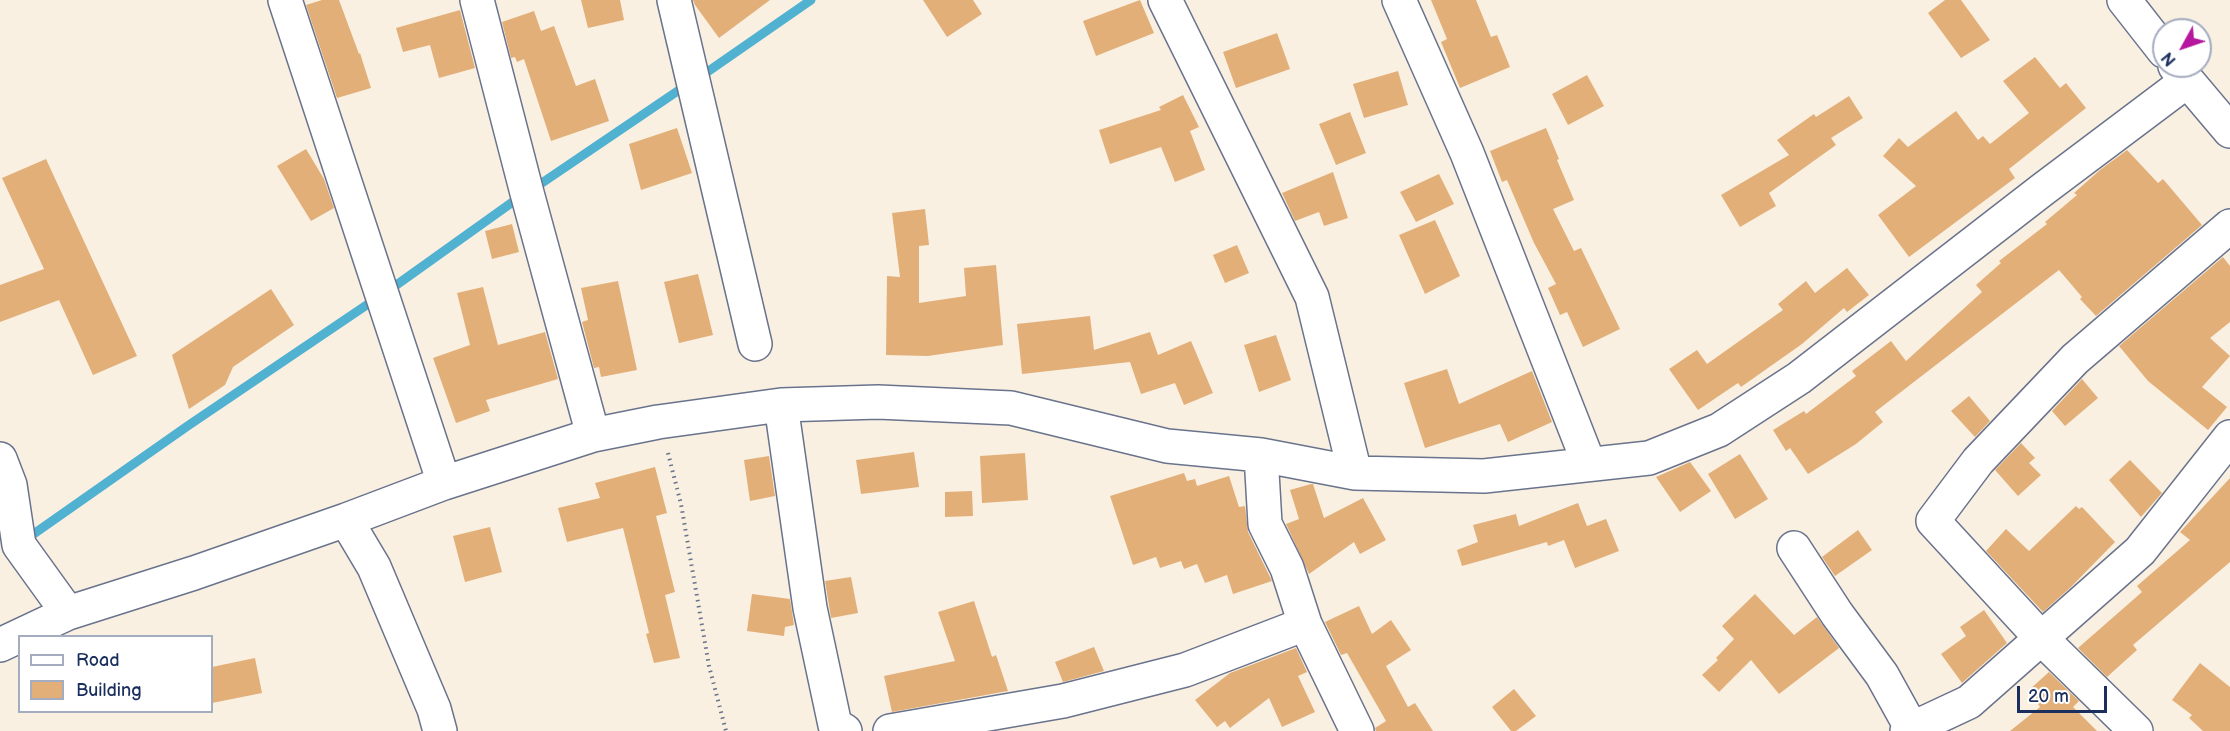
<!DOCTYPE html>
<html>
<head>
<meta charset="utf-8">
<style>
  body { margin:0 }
  #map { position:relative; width:2230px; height:731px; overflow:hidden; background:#f9f0e2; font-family:"Balsamiq Sans",sans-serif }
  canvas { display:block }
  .legend { position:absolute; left:18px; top:635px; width:195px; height:78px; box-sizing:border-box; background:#fff; border:2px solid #a4acbf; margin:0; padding:8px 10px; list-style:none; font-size:18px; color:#1b2f5e }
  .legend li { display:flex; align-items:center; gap:12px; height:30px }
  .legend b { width:30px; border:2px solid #a4acbf }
  .north { position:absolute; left:2152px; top:18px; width:60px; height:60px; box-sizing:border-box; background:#fff; border:2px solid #a4acbf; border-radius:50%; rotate:230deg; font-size:16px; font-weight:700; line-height:24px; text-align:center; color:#1b2f5e }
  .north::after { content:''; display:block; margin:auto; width:21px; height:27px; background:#b5179e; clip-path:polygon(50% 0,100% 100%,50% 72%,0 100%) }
  .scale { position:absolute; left:2017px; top:686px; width:90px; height:27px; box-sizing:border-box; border:3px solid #1b2f5e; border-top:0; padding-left:8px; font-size:18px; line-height:21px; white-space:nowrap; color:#1b2f5e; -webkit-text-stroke:4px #fff; paint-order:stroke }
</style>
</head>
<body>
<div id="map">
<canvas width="2230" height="731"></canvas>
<ul class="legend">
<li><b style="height:8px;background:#fff"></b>Road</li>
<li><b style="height:16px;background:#e3af78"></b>Building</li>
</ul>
<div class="north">N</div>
<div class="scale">20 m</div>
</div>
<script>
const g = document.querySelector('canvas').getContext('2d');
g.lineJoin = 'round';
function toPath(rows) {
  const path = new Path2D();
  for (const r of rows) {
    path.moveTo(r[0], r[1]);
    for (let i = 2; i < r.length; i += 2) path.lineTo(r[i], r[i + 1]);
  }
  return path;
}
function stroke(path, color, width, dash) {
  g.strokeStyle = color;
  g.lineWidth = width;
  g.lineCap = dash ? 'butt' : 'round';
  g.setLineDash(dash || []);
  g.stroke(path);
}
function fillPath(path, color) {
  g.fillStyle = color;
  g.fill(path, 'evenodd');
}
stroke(toPath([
  [700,77,811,0],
  [533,189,688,84],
  [388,291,521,196],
  [25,540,189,425,377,298]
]), '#51b1d0', 9);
fillPath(toPath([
  [322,0,339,0,359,54,360,53,371,88,337,98,306,5],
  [581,0,620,0,624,20,588,28],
  [693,0,770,0,719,38,695,5],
  [923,0,973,0,982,14,947,37],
  [1140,0,1154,33,1096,56,1083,21],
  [1431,0,1476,0,1491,37,1497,35,1510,67,1460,88,1441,42,1447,39],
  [1945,0,1961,0,1990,40,1961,58,1928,13],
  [460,10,475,68,439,78,430,45,403,52,396,28],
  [534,11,541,31,554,26,576,86,595,79,609,121,551,141,524,59,517,62,515,57,511,58,502,22],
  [1277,33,1290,69,1236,88,1223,52],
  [2035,57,2060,88,2066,83,2086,108,2009,169,2015,178,1909,257,1878,215,1916,186,1883,156,1899,138,1908,147,1956,111,1978,140,1983,136,1990,144,2029,113,2003,81],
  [1398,71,1408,105,1364,118,1353,84],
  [1587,75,1604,106,1568,125,1552,94],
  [1183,95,1199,127,1190,131,1205,170,1175,182,1161,147,1110,164,1099,130,1161,110,1159,107],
  [1849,96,1863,118,1831,138,1836,145,1769,193,1776,206,1740,227,1721,195,1789,155,1777,140,1814,114,1816,117],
  [1350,112,1366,153,1336,165,1319,124],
  [677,128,692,173,641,190,629,144],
  [1546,128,1559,159,1557,160,1574,200,1553,209,1574,251,1581,248,1620,329,1583,347,1567,312,1560,315,1548,288,1556,284,1534,243,1507,180,1502,182,1490,151],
  [306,149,324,179,334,208,311,221,277,166],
  [2127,150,2158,183,2163,179,2202,225,2096,316,2080,299,2082,297,2059,270,1875,412,1883,422,1856,444,1808,474,1790,448,1786,451,1773,430,1804,411,1806,414,1856,376,1852,371,1891,341,1906,361,1982,292,1976,285,2001,263,1999,261,2047,224,2045,222,2077,195,2074,193,2100,170],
  [46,159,137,356,93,375,59,300,0,322,0,285,44,269,2,178],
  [1333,172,1348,218,1324,226,1319,212,1295,221,1282,193],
  [1439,174,1454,204,1416,222,1400,192],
  [925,209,929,245,919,246,919,303,966,296,964,268,996,265,1003,345,928,356,886,355,887,276,900,277,892,213],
  [1435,220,1460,276,1425,294,1399,235],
  [512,224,519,252,492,259,485,231],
  [1237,245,1249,273,1225,283,1213,255],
  [2223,257,2230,266,2230,322,2210,338,2230,356,2202,387,2227,407,2208,430,2148,381,2119,346],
  [1847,268,1869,295,1847,312,1844,308,1802,344,1741,387,1738,383,1698,410,1669,369,1697,350,1707,364,1783,310,1778,304,1806,281,1815,293],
  [698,274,713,335,679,343,664,282],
  [618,281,637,370,601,377,599,367,594,368,582,322,588,320,581,288],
  [483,287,498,345,545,332,558,379,486,400,490,411,456,423,433,358,470,345,457,293],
  [271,289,294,325,233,367,225,385,189,409,172,355],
  [1090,316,1094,350,1150,332,1158,355,1191,341,1213,393,1184,405,1175,383,1141,394,1130,362,1022,374,1017,324],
  [1276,335,1291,380,1259,392,1244,345],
  [1447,369,1459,404,1532,371,1552,422,1508,442,1500,424,1425,448,1404,383],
  [2082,379,2098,398,2065,426,2052,411],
  [1969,396,1990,421,1975,437,1951,411],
  [2021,443,2035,458,2029,463,2041,475,2018,496,1995,470],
  [914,452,919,487,861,494,856,460],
  [1025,453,1028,500,982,503,980,456],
  [1740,454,1768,499,1735,519,1708,474],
  [769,456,775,496,750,501,744,460],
  [2130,460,2162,493,2141,517,2109,480],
  [1690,462,1711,491,1680,512,1656,477],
  [655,467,667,513,656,516,675,592,665,595,680,658,654,663,646,634,649,633,623,528,567,542,558,508,600,498,595,483],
  [1184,473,1187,481,1195,479,1197,486,1229,476,1239,507,1245,506,1248,532,1272,581,1233,594,1227,575,1205,583,1197,564,1184,569,1181,561,1160,568,1156,557,1133,565,1110,496],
  [2230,478,2230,562,2133,645,2137,650,2107,677,2078,648,2142,592,2137,586,2190,540,2180,532],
  [1311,484,1313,484,1324,518,1363,498,1386,540,1360,554,1354,542,1309,574,1286,524,1299,519,1290,490],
  [972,491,973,516,945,517,945,492],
  [1578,503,1587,526,1606,519,1619,551,1575,568,1564,540,1548,546,1547,542,1462,566,1457,550,1478,542,1473,525,1516,514,1519,526],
  [2076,506,2079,509,2082,507,2115,542,2071,587,2043,612,1986,551,2006,529,2029,551],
  [490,527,502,572,465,582,453,536],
  [1858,530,1872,550,1835,576,1822,557],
  [851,577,858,613,831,618,825,581],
  [752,594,790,599,794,625,785,627,784,636,747,631],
  [1755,594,1794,635,1817,617,1839,648,1779,694,1751,660,1719,692,1702,675,1718,660,1716,658,1734,639,1722,626],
  [974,601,992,657,996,655,1008,691,892,712,884,676,955,661,938,612],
  [1359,606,1372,634,1391,620,1411,650,1386,666,1408,707,1415,703,1433,731,1376,731,1375,728,1386,721,1347,653,1341,655,1325,622],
  [1984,610,2007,643,1962,683,1941,654,1966,636,1960,627],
  [1094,647,1104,671,1063,682,1055,662],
  [1296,648,1307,672,1298,676,1315,712,1282,727,1269,698,1230,728,1225,721,1217,727,1195,700,1230,673],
  [255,658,262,693,212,703,212,667],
  [2200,663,2230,687,2230,731,2203,731,2189,718,2192,715,2172,700],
  [2049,672,2079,701,2073,707,2097,731,2010,731,2040,707,2029,690],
  [1514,689,1536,716,1516,731,1511,731,1492,707]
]), '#e3af78');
const minor = toPath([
  [285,0,444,483],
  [477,0,527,193,593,435],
  [674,0,755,344],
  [1165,0,1312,297,1355,473],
  [1399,0,1467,153,1589,464],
  [781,405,810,608,835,725,845,731],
  [1261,455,1265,524,1287,568,1305,624,1357,731],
  [0,459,10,485,19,545,68,613],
  [346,520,374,567,434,709,440,731],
  [1794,548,1837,614,1882,675,1913,731],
  [0,645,68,613,194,573,346,520,444,483,593,435,658,422,781,405,878,402,1011,408,1167,446,1261,455,1355,473,1484,476,1649,458,1719,430,1799,378,2042,190,2175,90,2188,82],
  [890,731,1063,701,1185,670,1305,624],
  [1907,731,1969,702,2140,551,2230,437],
  [2136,731,2041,638,1933,521,1978,461,2075,359,2230,226]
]);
const trunk = toPath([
  [2124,0,2164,51],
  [2175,66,2230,131]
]);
stroke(minor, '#69738c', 36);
stroke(trunk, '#69738c', 36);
stroke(toPath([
  [668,453,681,504,709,666,726,731]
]), '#69738c', 4, [1.5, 4.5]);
stroke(minor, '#fff', 33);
stroke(trunk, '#fff', 33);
</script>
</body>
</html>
